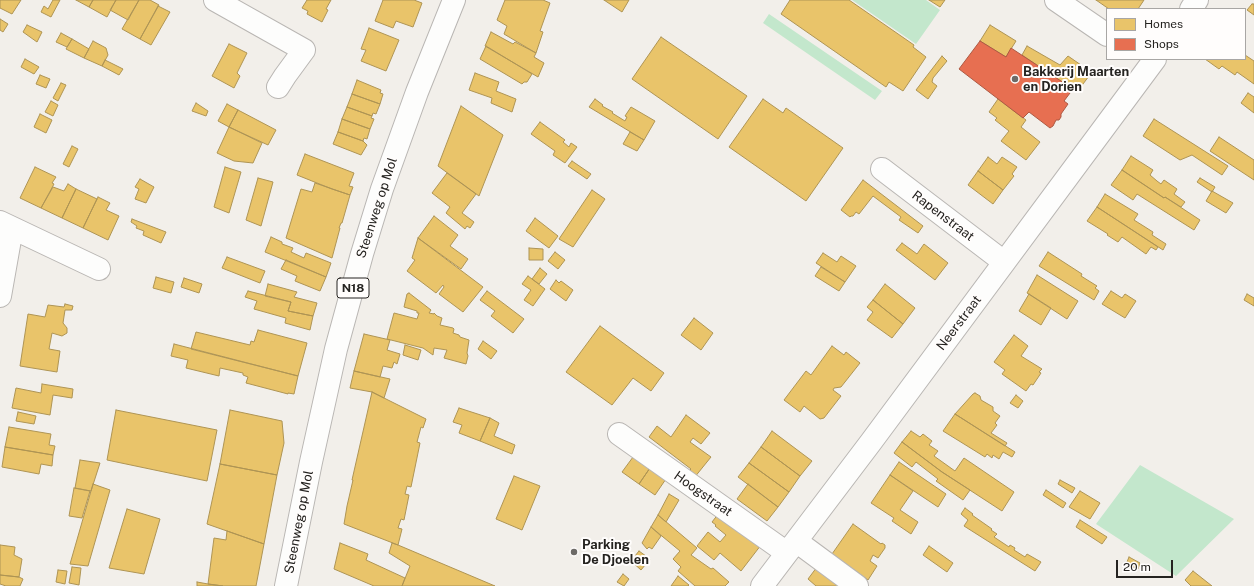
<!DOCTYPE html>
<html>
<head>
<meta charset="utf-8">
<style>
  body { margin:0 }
  #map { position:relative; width:1254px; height:586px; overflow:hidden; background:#f2efea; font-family:"Public Sans",sans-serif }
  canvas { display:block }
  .legend { position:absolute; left:1106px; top:8px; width:140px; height:52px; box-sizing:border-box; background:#fffdfc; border:1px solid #a8a6a4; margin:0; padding:5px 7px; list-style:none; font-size:12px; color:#252320 }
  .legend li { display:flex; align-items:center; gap:8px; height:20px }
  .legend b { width:20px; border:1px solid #a8a6a4 }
  .scale { position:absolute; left:1116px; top:560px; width:57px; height:18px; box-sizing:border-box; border:2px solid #252320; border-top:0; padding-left:5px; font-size:12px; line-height:14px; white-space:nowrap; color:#252320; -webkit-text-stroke:3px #fffdfc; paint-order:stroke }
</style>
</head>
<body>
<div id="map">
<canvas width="1254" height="586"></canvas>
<ul class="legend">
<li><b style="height:11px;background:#e9c46a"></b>Homes</li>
<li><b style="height:11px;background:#e76f51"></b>Shops</li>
</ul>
<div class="scale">20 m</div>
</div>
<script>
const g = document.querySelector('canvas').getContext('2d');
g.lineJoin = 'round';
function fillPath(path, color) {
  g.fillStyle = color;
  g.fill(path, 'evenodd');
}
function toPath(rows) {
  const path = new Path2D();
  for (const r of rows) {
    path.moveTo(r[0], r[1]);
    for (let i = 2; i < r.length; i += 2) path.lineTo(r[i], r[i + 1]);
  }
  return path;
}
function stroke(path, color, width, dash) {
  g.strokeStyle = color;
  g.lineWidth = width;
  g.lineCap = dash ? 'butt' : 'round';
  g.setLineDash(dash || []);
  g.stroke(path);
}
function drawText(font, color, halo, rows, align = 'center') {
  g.font = font + ' "Public Sans",sans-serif';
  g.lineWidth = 4;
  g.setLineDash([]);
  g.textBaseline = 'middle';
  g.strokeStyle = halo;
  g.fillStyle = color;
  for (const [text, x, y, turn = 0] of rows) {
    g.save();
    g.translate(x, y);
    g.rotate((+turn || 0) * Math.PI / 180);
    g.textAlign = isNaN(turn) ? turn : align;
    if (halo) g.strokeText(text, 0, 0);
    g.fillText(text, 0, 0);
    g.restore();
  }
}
fillPath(toPath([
  [852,0,926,0,940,10,916,44],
  [769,14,882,91,875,100,763,23],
  [1140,465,1234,519,1176,576,1096,524]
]), '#c3e7cc');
const homes = toPath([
  [0,0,21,0,12,14,0,8,0,0],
  [53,0,60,0,51,17,41,12,44,6,48,9,53,0],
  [76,0,93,0,89,7,76,0],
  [93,0,116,0,107,17,89,7,93,0],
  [116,0,139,0,128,20,110,10,116,0],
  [139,0,150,0,159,5,140,39,122,29,139,0],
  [307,0,331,0,326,9,328,10,322,22,307,14,308,11,302,8,307,0],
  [383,0,414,0,422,3,413,27,396,21,393,28,375,21,383,0],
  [505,0,543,0,550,3,540,31,543,32,536,53,504,34,507,26,497,20,505,0],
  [604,0,629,0,622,12,604,0],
  [790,0,849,0,914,45,913,47,926,57,903,91,889,82,886,87,781,14,790,0],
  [929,0,945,0,940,7,929,0],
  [1096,0,1144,0,1138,9,1109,9,1096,0],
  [1252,4,1254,4,1254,15,1247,10,1252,4],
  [158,6,170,12,151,45,140,39,158,6],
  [0,19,8,24,3,32,0,30,0,19],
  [27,25,42,32,37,42,23,32,27,25],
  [990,25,1016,41,1006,57,980,41,990,25],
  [369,28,399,40,386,71,361,61,366,50,361,49,369,28],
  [491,32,513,44,515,42,536,53,534,57,544,63,538,77,485,46,491,32],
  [61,33,72,39,67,47,56,42,61,33],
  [661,37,747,96,718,139,632,79,661,37],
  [72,39,89,49,84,58,66,49,72,39],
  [93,41,106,48,108,55,102,66,84,58,93,41],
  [229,44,247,53,237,73,240,76,234,88,212,76,229,44],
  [486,46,532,74,527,82,524,82,522,84,480,59,486,46],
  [1027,46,1060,65,1068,56,1081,65,1079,68,1089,76,1077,92,1022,55,1027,46],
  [1245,55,1254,61,1254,84,1237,72,1235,75,1222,66,1219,69,1205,59,1245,59,1245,55],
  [942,56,947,61,933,78,932,82,937,86,928,99,916,90,942,56],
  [25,59,39,67,34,74,21,67,25,59],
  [105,60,123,69,119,75,102,66,105,60],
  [475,73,499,82,496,91,516,99,512,112,491,103,492,98,469,90,475,73],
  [40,75,50,79,46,88,36,84,40,75],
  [357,80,381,90,380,93,383,94,380,104,352,94,357,80],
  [61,83,66,85,58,101,53,98,61,83],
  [1248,93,1254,97,1254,113,1241,103,1248,93],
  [352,94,380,104,376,114,373,113,372,116,347,107,352,94],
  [595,99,603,105,602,106,613,112,612,113,625,121,627,117,625,116,631,107,655,121,644,140,589,107,595,99],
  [763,99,783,113,786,108,843,148,806,201,729,147,763,99],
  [998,99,1026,120,1021,127,1040,142,1026,160,1001,141,1009,131,995,120,997,118,989,112,998,99],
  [51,101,58,105,53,116,45,112,51,101],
  [196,103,208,111,206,116,192,111,196,103],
  [227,104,238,110,229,127,218,121,227,104],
  [461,106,503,135,479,196,438,166,461,106],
  [347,107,372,116,371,118,374,119,370,129,342,119,347,107],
  [238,110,276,130,268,145,229,127,238,110],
  [40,114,52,120,46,133,34,127,40,114],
  [342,119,370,129,367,139,364,138,363,141,338,132,342,119],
  [1154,119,1228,166,1222,175,1192,155,1180,160,1143,136,1154,119],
  [540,122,565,140,563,142,569,147,571,143,577,147,565,163,553,155,555,151,531,134,540,122],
  [229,127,262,143,253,163,234,161,217,153,229,127],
  [338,132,363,141,367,145,361,155,333,144,338,132],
  [630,132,644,140,637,151,623,144,630,132],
  [1219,137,1254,160,1254,180,1210,151,1219,137],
  [72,146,78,149,69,167,63,164,72,146],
  [305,154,354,173,349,186,353,187,350,195,332,189,297,175,305,154],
  [1131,156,1153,170,1150,175,1157,181,1161,184,1164,180,1177,189,1174,194,1185,202,1181,207,1165,197,1164,198,1122,170,1131,156],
  [988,157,997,164,1002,157,1017,167,1012,174,1014,176,1003,190,978,171,988,157],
  [572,161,591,174,587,179,568,166,572,161],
  [35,167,56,177,52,183,54,184,41,208,20,198,35,167],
  [225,167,241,172,229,213,214,207,225,167],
  [1122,170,1164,198,1165,197,1200,220,1194,230,1137,194,1133,200,1111,185,1122,170],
  [978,171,1003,190,993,204,968,185,978,171],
  [447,173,476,194,462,213,474,222,470,228,467,226,465,229,446,213,450,207,432,193,447,173],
  [258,178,273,182,261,226,246,220,258,178],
  [1200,178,1215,187,1212,192,1197,182,1200,178],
  [140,179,154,187,146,203,135,199,139,189,135,187,140,179],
  [863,180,923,226,918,233,899,220,901,217,873,196,859,214,856,212,853,216,851,216,850,217,841,210,863,180],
  [315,183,350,195,342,223,341,223,339,228,340,228,332,258,286,238,301,189,312,192,315,183],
  [68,184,76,189,62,218,41,208,53,187,64,191,68,184],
  [76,189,97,199,83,228,62,218,76,189],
  [592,190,605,199,573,247,559,239,592,190],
  [1212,191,1233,203,1226,213,1206,201,1212,191],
  [1105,194,1138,214,1134,220,1153,232,1152,235,1166,244,1163,250,1097,207,1105,194],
  [98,197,110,203,106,210,119,216,108,240,83,228,98,197],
  [1097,207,1158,247,1156,250,1151,247,1146,254,1122,237,1118,242,1107,235,1108,234,1087,221,1097,207],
  [434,216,458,235,450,246,468,259,461,269,418,238,434,216],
  [535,218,558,236,549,248,526,231,535,218],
  [132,219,166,232,161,243,143,235,144,231,136,228,137,226,131,222,132,219],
  [271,237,282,242,282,244,293,248,291,252,304,258,306,253,331,263,326,277,265,252,271,237],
  [418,238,483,287,463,312,439,294,444,287,443,285,436,293,407,271,415,260,412,258,418,238],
  [902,243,917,254,924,244,948,263,935,280,896,250,902,243],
  [529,248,543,249,543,260,529,260,529,248],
  [555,252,565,260,558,269,548,261,555,252],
  [1048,252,1082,274,1081,276,1097,286,1095,288,1099,291,1094,300,1039,266,1048,252],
  [823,253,837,262,841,256,856,266,845,282,816,263,823,253],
  [227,257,265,271,260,283,222,268,227,257],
  [286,260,326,277,320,291,295,281,297,276,281,269,286,260],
  [821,267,845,282,839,291,815,276,821,267],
  [540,268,547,274,539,284,532,279,540,268],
  [1037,275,1078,301,1067,319,1027,293,1037,275],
  [528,276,545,289,533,306,524,300,531,290,522,284,528,276],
  [156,277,174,282,171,293,153,288,156,277],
  [184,278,202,284,199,293,181,287,184,278],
  [556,280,559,283,561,281,573,290,566,301,550,289,556,280],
  [268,284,297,292,294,297,317,303,313,316,288,311,291,302,265,296,268,284],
  [885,284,915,308,903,324,873,300,885,284],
  [248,291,291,302,288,311,313,316,310,330,285,323,286,318,254,309,257,301,245,297,248,291],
  [487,291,524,319,513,333,491,316,495,311,480,300,487,291],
  [1111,291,1122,298,1125,294,1136,301,1125,318,1102,304,1111,291],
  [409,293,431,310,429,313,434,314,434,313,437,316,442,318,440,325,453,328,454,329,453,333,459,335,460,337,469,340,467,353,468,356,466,364,444,358,447,350,434,348,433,355,423,348,387,339,394,313,417,319,419,313,417,313,417,311,404,307,407,294,409,293],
  [1029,294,1051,308,1041,325,1019,311,1029,294],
  [1247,294,1254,298,1254,306,1244,300,1247,294],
  [873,300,903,324,892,338,867,320,873,312,867,307,873,300],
  [65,304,73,306,72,310,65,310,63,323,67,328,67,333,62,336,52,333,49,349,60,351,57,372,20,366,28,314,45,317,48,305,64,307,65,304],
  [694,318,713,333,701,350,681,335,694,318],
  [600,326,664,373,651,391,633,378,612,405,566,372,600,326],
  [258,330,307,343,298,376,191,349,196,332,250,345,251,341,254,342,258,330],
  [364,334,390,340,387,350,400,354,397,364,394,362,392,368,383,366,380,377,354,371,364,334],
  [1014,335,1028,346,1021,356,1042,369,1039,372,1041,373,1033,385,1031,384,1026,391,1002,374,1005,370,994,362,1014,335],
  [483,341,497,351,491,359,478,349,483,341],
  [174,344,298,376,294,394,288,393,288,394,246,383,248,377,243,375,243,373,220,368,219,376,186,368,188,360,171,356,174,344],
  [405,345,421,350,418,360,403,355,405,345],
  [832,346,844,355,846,352,860,363,841,387,834,388,833,390,841,396,824,418,820,419,804,406,800,412,784,400,806,371,811,375,832,346],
  [354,371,390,379,384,398,372,392,350,388,354,371],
  [42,384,73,389,72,398,53,395,50,415,12,408,16,388,41,393,42,384],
  [372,392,426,419,423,428,421,427,417,442,420,443,411,487,407,486,405,494,409,495,404,520,401,519,398,528,402,529,398,545,344,524,347,506,353,480,352,480,372,392],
  [975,393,980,396,981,400,993,407,993,411,1000,416,995,423,997,425,991,433,1007,443,1005,446,955,414,973,394,975,393],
  [1016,395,1023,401,1018,408,1010,403,1016,395],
  [459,408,490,418,480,441,459,433,462,425,453,422,459,408],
  [116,410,217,430,207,481,107,460,116,410],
  [230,410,282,421,284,443,277,475,220,464,230,410],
  [18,412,36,416,34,424,16,421,18,412],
  [955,414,1015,452,1012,457,1003,452,999,459,993,455,992,458,987,454,985,457,943,431,955,414],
  [686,415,710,433,701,444,693,438,690,442,711,457,694,478,687,473,691,469,649,437,657,426,671,437,686,415],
  [490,418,499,423,494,436,515,445,512,454,480,441,490,418],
  [9,427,51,434,49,445,55,446,53,455,5,447,9,427],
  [772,431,812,461,800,476,761,447,772,431],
  [911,431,920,437,923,434,932,441,929,445,938,451,934,456,955,471,964,458,1014,492,1002,511,942,472,902,442,911,431],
  [902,442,942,472,970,490,963,500,936,481,938,479,916,462,912,467,894,453,902,442],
  [5,447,53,455,52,466,41,464,39,474,2,467,5,447],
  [761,447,800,476,789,492,749,463,761,447],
  [636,453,652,465,639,484,622,472,636,453],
  [80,460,100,463,91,491,75,488,80,460],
  [899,462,946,494,938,507,890,475,899,462],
  [749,463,789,492,778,507,738,477,749,463],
  [220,464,277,475,264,544,207,524,220,464],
  [652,465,668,476,655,495,639,484,652,465],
  [890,475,913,491,900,510,918,522,911,534,892,521,894,518,871,503,890,475],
  [514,476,540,486,522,530,496,519,514,476],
  [1060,480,1075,488,1072,493,1058,484,1060,480],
  [93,484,110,490,88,566,70,564,93,484],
  [748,484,778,507,767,521,737,499,748,484],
  [74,488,90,491,82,518,69,516,74,488],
  [1046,490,1066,503,1063,508,1043,495,1046,490],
  [1080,491,1100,503,1090,519,1069,507,1080,491],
  [669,494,679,500,666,522,658,515,669,494],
  [965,508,973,514,972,515,992,529,991,530,997,534,994,537,1009,547,1010,545,1015,548,1014,550,1025,557,1027,554,1041,562,1035,571,964,526,968,520,961,514,965,508],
  [127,509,160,519,144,574,109,568,127,509],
  [719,513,761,545,741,571,720,553,714,560,697,546,708,532,720,542,726,535,715,526,716,525,712,522,719,513],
  [658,515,697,548,691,555,711,569,713,568,729,582,725,586,695,586,678,571,681,567,673,559,680,551,651,527,658,515],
  [1080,520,1107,537,1102,544,1076,527,1080,520],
  [853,524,881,544,882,543,885,545,885,548,878,558,873,555,870,561,877,566,868,580,832,554,853,524],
  [651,527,661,536,652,549,649,547,647,549,642,543,651,527],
  [227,531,264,544,256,586,223,586,208,584,214,538,226,540,227,531],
  [340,543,368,554,366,560,405,578,402,586,374,586,334,569,340,543],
  [392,543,398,545,495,586,402,586,410,566,389,553,392,543],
  [0,545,15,547,14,555,22,559,19,577,0,575,0,545],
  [929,546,953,563,947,572,923,555,929,546],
  [639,551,650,559,641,570,631,561,639,551],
  [1129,557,1140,563,1138,569,1133,567,1132,570,1125,567,1129,557],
  [820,563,851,586,816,586,808,579,820,563],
  [72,567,81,568,79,585,69,583,72,567],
  [58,570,67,571,65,584,56,582,58,570],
  [1193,571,1212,586,1191,586,1185,580,1193,571],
  [623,574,629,579,624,586,617,582,623,574],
  [0,575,19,577,23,579,20,586,6,586,0,584,0,575],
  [678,576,689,585,688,586,671,586,678,576],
  [197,582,208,584,223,586,197,586,197,582]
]);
fillPath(homes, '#e9c46a');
stroke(homes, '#ae9454', 1);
const shops = toPath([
  [980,41,1006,57,1011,48,1073,89,1064,101,1068,104,1061,114,1061,117,1059,120,1056,120,1053,126,1050,128,1029,112,1023,118,959,69,980,41]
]);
fillPath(shops, '#e76f51');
stroke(shops, '#ad5842', 1);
const minor = toPath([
  [215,0,304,50,285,76,278,87],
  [1056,0,1107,35],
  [1191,9,1197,0],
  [882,169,1004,262],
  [0,222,99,269],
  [0,296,12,228],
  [619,434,787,553],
  [796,541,857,586],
  [762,586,871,442,1155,59]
]);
const major = toPath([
  [286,586,311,462,336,349,362,254,382,189,417,92,454,0]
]);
stroke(minor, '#b9b6b3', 24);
stroke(major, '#b9b6b3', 24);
stroke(minor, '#fdfdfc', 22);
stroke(major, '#fdfdfc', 22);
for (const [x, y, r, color] of [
  [1015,79,4,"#6d6a67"],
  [574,552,4,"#6d6a67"]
]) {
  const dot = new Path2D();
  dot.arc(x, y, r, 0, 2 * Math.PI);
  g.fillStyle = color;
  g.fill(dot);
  stroke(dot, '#fffdfc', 1.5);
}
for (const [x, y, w] of [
  [353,288,32]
]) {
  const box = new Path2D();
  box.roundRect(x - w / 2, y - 10, w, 20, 3);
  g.fillStyle = '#fffdfc';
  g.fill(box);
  stroke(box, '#252320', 1);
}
drawText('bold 12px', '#252320', null, [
  ["N18",353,288]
]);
drawText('bold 13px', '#252320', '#fffdfc', [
  ["Bakkerij Maarten",1023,72],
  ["en Dorien",1023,87],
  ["Parking",582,545],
  ["De Djoelen",582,560]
], 'left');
drawText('13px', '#252320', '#fffdfc', [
  ["Steenweg op Mol",377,208,-72],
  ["Rapenstraat",943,216,37],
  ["Neerstraat",959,323,-53],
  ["Hoogstraat",703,494,35],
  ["Steenweg op Mol",299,522,-79]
]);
</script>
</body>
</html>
